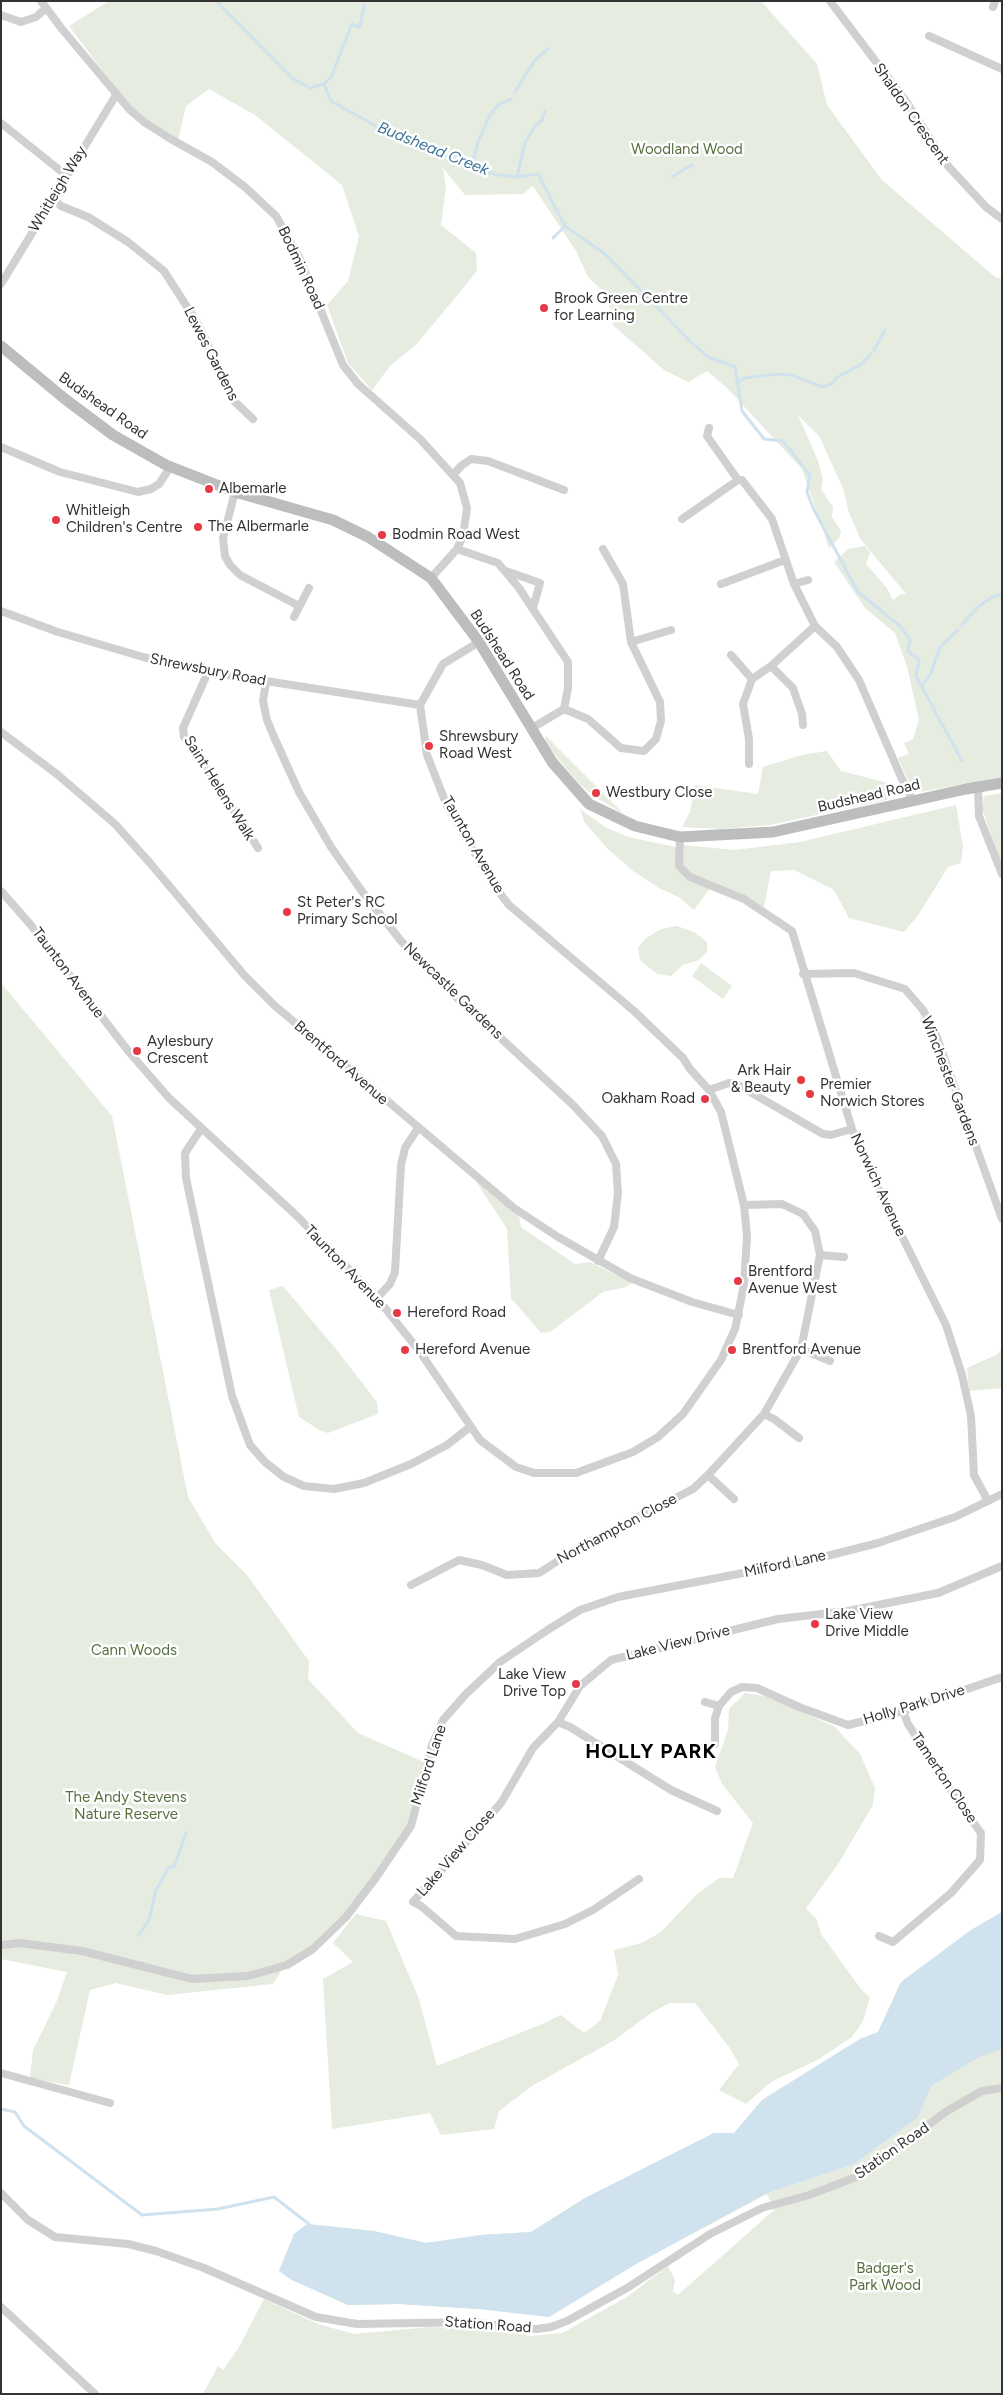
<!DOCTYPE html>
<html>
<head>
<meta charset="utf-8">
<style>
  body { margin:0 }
  #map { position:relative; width:1003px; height:2395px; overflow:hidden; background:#fff; font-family:Figtree,sans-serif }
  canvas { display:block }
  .frame { position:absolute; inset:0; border:2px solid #333; pointer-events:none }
</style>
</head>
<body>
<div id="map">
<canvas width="1003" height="2395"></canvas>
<div class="frame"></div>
</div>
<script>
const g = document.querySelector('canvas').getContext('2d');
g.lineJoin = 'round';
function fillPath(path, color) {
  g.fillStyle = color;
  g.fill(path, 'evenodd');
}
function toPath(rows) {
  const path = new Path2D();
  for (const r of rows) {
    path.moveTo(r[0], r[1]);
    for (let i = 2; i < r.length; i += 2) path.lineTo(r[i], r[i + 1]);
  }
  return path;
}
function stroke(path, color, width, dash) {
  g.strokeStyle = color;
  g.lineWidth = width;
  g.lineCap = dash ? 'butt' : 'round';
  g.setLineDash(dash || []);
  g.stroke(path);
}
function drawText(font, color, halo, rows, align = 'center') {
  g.font = font + ' Figtree,sans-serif';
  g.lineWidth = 5;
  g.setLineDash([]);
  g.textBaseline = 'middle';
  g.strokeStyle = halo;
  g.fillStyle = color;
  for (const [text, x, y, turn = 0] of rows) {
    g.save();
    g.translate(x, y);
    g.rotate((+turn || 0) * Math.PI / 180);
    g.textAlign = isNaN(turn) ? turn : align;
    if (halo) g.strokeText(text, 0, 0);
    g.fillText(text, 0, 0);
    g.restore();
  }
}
fillPath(toPath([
  [109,1,761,1,817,64,827,105,882,180,995,277,1002,279,1002,777,920,792,910,785,898,758,909,754,904,743,913,739,919,720,907,667,895,633,865,608,834,562,848,549,865,546,870,553,866,564,887,588,893,600,901,594,906,594,861,540,849,513,843,488,819,436,798,415,818,461,823,479,821,489,833,507,832,517,841,531,840,537,829,548,802,469,728,389,707,371,688,382,664,370,613,325,608,296,588,277,576,251,533,186,523,194,465,195,443,168,446,187,441,225,476,253,477,271,416,345,391,365,372,390,348,363,327,305,348,281,359,236,342,185,255,115,209,89,186,106,178,140,135,114,69,26],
  [546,736,624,814,593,796,577,781,545,743],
  [827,751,841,771,888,783,894,787,893,795,886,800,770,825,718,829,682,827,690,812,695,785,758,794,763,767,802,755],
  [1002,793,1002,866,982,808,984,796],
  [956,805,963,846,961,863,948,867,919,914,904,932,849,918,834,890,794,870,771,871,764,907,692,875,682,865,682,845,735,850,800,842],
  [580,809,605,827,628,837,676,847,677,867,710,888,694,910,680,898,659,888,633,871,608,849,585,823],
  [677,926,694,932,707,942,707,952,699,960,683,965,671,976,657,974,640,960,638,948,645,939,661,929],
  [701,963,732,986,723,999,692,976],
  [1,983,112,1116,188,1497,216,1544,247,1575,309,1661,308,1679,358,1733,426,1763,409,1825,354,1906,303,1953,285,1965,273,1984,167,1995,116,1983,90,1990,69,2085,30,2078,33,2050,56,2003,67,1972,1,1959],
  [475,1180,519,1216,521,1227,575,1264,590,1262,632,1283,626,1287,603,1292,550,1332,541,1333,511,1298,507,1229],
  [283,1286,336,1349,377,1402,378,1414,328,1433,321,1431,299,1417,269,1290],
  [1002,1347,1002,1388,969,1391,967,1368,998,1354],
  [745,1693,764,1696,834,1726,860,1754,875,1788,873,1805,838,1864,806,1908,817,1920,821,1934,861,1989,870,1998,863,2021,852,2037,819,2059,771,2082,746,2104,719,2090,739,2064,729,2047,695,2003,670,2003,651,2013,613,2041,532,2086,499,2111,494,2129,441,2135,430,2113,332,2129,323,1979,353,1962,333,1943,356,1914,386,1921,419,1999,437,2066,540,2025,561,2015,584,2033,600,2021,618,1975,614,1950,642,1943,661,1932,697,1894,719,1878,733,1878,753,1823,722,1784,715,1767,728,1730,729,1709],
  [1002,1912,1002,2394,203,2394,218,2366,223,2370,238,2349,264,2299,318,2324,354,2334,431,2327,501,2329,531,2336,562,2333,627,2297,668,2266,675,2280,673,2292,678,2295,774,2210,767,2194,636,2264,549,2317,479,2309,399,2304,348,2305,292,2280,279,2271,294,2234,307,2224,374,2231,426,2243,481,2235,531,2232,585,2198,714,2133,734,2133,762,2100,860,2039,878,2032,901,1982,971,1930]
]), '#e6ecdf');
fillPath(toPath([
  [1002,1912,1002,2049,979,2057,931,2086,918,2117,854,2164,767,2193,636,2264,549,2317,479,2309,399,2304,348,2305,292,2280,279,2271,294,2234,307,2224,374,2231,426,2243,481,2235,531,2232,585,2198,714,2133,734,2133,762,2100,860,2039,878,2032,901,1982,971,1930]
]), '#cfe2ee');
stroke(toPath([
  [216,1,292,78,310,88,324,84,331,101,385,131,493,174,516,177,538,174,565,226,605,254,691,342,708,357,735,367,742,411,764,439,783,441,810,475,807,492,814,510,858,592,900,626,910,640,908,651,919,660,916,676,962,761],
  [324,84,331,77,352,24,360,27,364,5],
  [515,92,535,60,548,49],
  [472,165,478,142,490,115,498,105,511,99],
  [673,176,692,165],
  [517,177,525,142,535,126,542,120,545,111],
  [553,238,565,226],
  [874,350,885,330],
  [836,378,862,364,871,354],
  [738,382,745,378,776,374,792,375,822,387,831,384,835,380],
  [961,626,978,607,992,597,1002,594],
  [922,686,931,673,940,647,958,630],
  [139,1935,149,1920,156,1890,169,1867,174,1867,186,1833],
  [1,2109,15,2112,24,2126,142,2215,218,2209,274,2197,309,2224]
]), '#cfe2ee', 3);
stroke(toPath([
  [41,1,62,29,129,109,144,122,169,138,212,162,245,187,276,216,299,257,343,365,358,384,420,439,460,483,467,508,463,536,457,549,431,578],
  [830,1,905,100,948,166,986,207,1002,219],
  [993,7,995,1],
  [1,15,21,22,36,17,46,8],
  [929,36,1002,69],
  [1,123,67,176],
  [53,198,61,206,88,217,128,242,164,271,198,324,235,402,253,419],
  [1,284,116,95],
  [709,428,707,436,738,480,742,480,772,519,794,584,815,626,837,647,859,680,901,777,913,801],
  [1,447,60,472,138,492,151,489,159,484,171,466],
  [453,475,461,466,471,459,488,461,564,490],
  [235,492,223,538,225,556,230,565,240,575,299,606],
  [682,519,738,480],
  [457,549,498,563,519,588,568,662,568,688,564,709],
  [506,571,540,583,533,608],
  [721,584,785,560],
  [794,584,808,580],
  [1,611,58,632,143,657,208,672,420,705],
  [294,617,309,588],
  [631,642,671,630],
  [731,655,752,679],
  [771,666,793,688,802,714,803,725],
  [208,672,183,728,184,737,202,761,258,848],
  [266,682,263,701,267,720,274,737,299,792,331,847,361,890,401,941,440,982,572,1104,602,1136,616,1164,618,1193,614,1227,598,1261],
  [564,709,588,719,621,748,644,751,656,739,661,721,660,702,631,642,623,584,603,549],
  [532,728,564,709],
  [1,732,58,775,115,824,150,863,245,976,274,1005,514,1208,558,1237,630,1278,692,1302,739,1315],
  [749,764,749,739,743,704,752,679,771,666,815,626],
  [978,787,979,816,1002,874],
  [680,837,679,866,690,877,744,899,792,931,852,1129,874,1180,946,1325,962,1375,971,1416,974,1475,988,1501],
  [1,891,30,924,129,1052,169,1098,298,1217,377,1298,420,1352,480,1440,516,1467,534,1473,576,1473,633,1452,658,1437,683,1414,721,1360,735,1329,744,1285,747,1236,744,1205,721,1112,709,1090,690,1069,683,1058,634,1011,509,905,495,887,447,806,427,755,420,705,443,664,479,642],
  [803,974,854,973,905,989,923,1010,935,1032,1002,1219],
  [709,1090,729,1083,738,1085,823,1134,831,1135,852,1129],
  [201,1129,185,1153,186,1178,232,1396,250,1445,265,1462,284,1477,304,1486,334,1489,364,1483,411,1464,447,1445,470,1427],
  [820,1255,844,1257],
  [377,1298,390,1284,395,1272,401,1165,405,1148,418,1128],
  [801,1349,830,1361],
  [764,1414,774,1419,799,1438],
  [708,1475,734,1499],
  [411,1585,459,1560,482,1565,507,1575,539,1573,581,1546,693,1489,708,1475,764,1414,801,1349,820,1255,815,1231,803,1214,782,1204,744,1205],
  [705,1702,719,1706,731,1692,742,1687,757,1688,799,1707,848,1725,903,1711,1002,1677],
  [558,1722,570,1727,671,1790,717,1811],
  [715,1744,715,1718,719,1706],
  [639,1879,593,1910,565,1924,515,1939,456,1936,421,1906,413,1902,501,1803,533,1748,558,1722,580,1686,611,1660,778,1619,848,1611,938,1593,1002,1566],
  [879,1936,893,1942,951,1893,980,1860,981,1833,958,1801,908,1724,903,1711],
  [1,1945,19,1943,82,1951,192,1979,248,1976,287,1965,313,1949,346,1917,375,1879,411,1826,432,1745,443,1720,466,1694,500,1662,549,1629,580,1610,618,1597,811,1560,878,1543,955,1517,1002,1494],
  [1,2073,110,2103],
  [1,2193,28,2220,55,2237,128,2244,156,2251,204,2268,316,2317,357,2324,476,2322,519,2329,537,2329,551,2327,567,2321,627,2288,710,2234,762,2208,809,2195,859,2176,947,2111,982,2091,1002,2088],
  [1,2307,95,2394]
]), '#d0d0d0', 8);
stroke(toPath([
  [1,346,65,399,113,435,166,465,235,492,333,520,368,537,431,578,479,642,552,762,589,804,635,826,680,837,773,832,966,789,1002,783]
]), '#bdbdbd', 11);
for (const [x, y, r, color] of [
  [544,308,5,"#e63946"],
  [209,489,5,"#e63946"],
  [56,520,5,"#e63946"],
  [198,527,5,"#e63946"],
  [382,535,5,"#e63946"],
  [429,746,5,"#e63946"],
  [596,793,5,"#e63946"],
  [287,912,5,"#e63946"],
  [137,1051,5,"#e63946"],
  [801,1080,5,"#e63946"],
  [810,1094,5,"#e63946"],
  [705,1099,5,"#e63946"],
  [738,1281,5,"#e63946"],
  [397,1313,5,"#e63946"],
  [405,1350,5,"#e63946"],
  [732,1350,5,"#e63946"],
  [815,1624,5,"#e63946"],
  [576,1684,5,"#e63946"]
]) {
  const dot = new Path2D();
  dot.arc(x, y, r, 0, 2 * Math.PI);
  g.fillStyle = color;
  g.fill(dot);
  stroke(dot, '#fff', 2);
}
drawText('15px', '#333', '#fff', [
  ["Shaldon Crescent",911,114,55],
  ["Whitleigh Way",58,189,-59],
  ["Bodmin Road",301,268,65],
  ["Lewes Gardens",211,354,63],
  ["Budshead Road",103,406,35],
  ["Budshead Road",502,655,57],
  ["Shrewsbury Road",208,670,11],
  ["Saint Helens Walk",219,788,58],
  ["Budshead Road",869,796,-13],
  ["Taunton Avenue",473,845,60],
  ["Taunton Avenue",68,973,53],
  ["Newcastle Gardens",453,991,44],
  ["Brentford Avenue",341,1063,41],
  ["Winchester Gardens",950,1081,69],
  ["Norwich Avenue",878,1185,65],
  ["Taunton Avenue",345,1267,46],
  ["Northampton Close",617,1529,-28],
  ["Milford Lane",785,1564,-12],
  ["Lake View Drive",678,1643,-14],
  ["Holly Park Drive",914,1705,-17],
  ["Milford Lane",429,1765,-72],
  ["Tamerton Close",944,1778,56],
  ["Lake View Close",456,1853,-49],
  ["Station Road",892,2151,-35],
  ["Station Road",488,2325,4]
]);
drawText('15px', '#56703f', '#fff', [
  ["Woodland Wood",687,150],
  ["Cann Woods",134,1651],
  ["The Andy Stevens",126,1798],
  ["Nature Reserve",126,1815],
  ["Badger's",885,2269],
  ["Park Wood",885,2286]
]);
drawText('15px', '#333', '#fff', [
  ["Brook Green Centre",554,299],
  ["for Learning",554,316],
  ["Albemarle",219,489],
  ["Whitleigh",66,511],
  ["Children's Centre",66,528],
  ["The Albermarle",208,527],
  ["Bodmin Road West",392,535],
  ["Shrewsbury",439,737],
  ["Road West",439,754],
  ["Westbury Close",606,793],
  ["St Peter's RC",297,903],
  ["Primary School",297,920],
  ["Aylesbury",147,1042],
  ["Crescent",147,1059],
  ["Ark Hair",791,1071,"right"],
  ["& Beauty",791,1088,"right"],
  ["Premier",820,1085],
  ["Norwich Stores",820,1102],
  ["Oakham Road",695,1099,"right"],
  ["Brentford",748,1272],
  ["Avenue West",748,1289],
  ["Hereford Road",407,1313],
  ["Hereford Avenue",415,1350],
  ["Brentford Avenue",742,1350],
  ["Lake View",825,1615],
  ["Drive Middle",825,1632],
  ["Lake View",566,1675,"right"],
  ["Drive Top",566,1692,"right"]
], 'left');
drawText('italic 16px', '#3f7597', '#fff', [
  ["Budshead Creek",433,149,22]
]);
g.letterSpacing = '1px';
drawText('bold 20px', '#000', '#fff', [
  ["HOLLY PARK",651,1752]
]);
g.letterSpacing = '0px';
</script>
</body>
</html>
